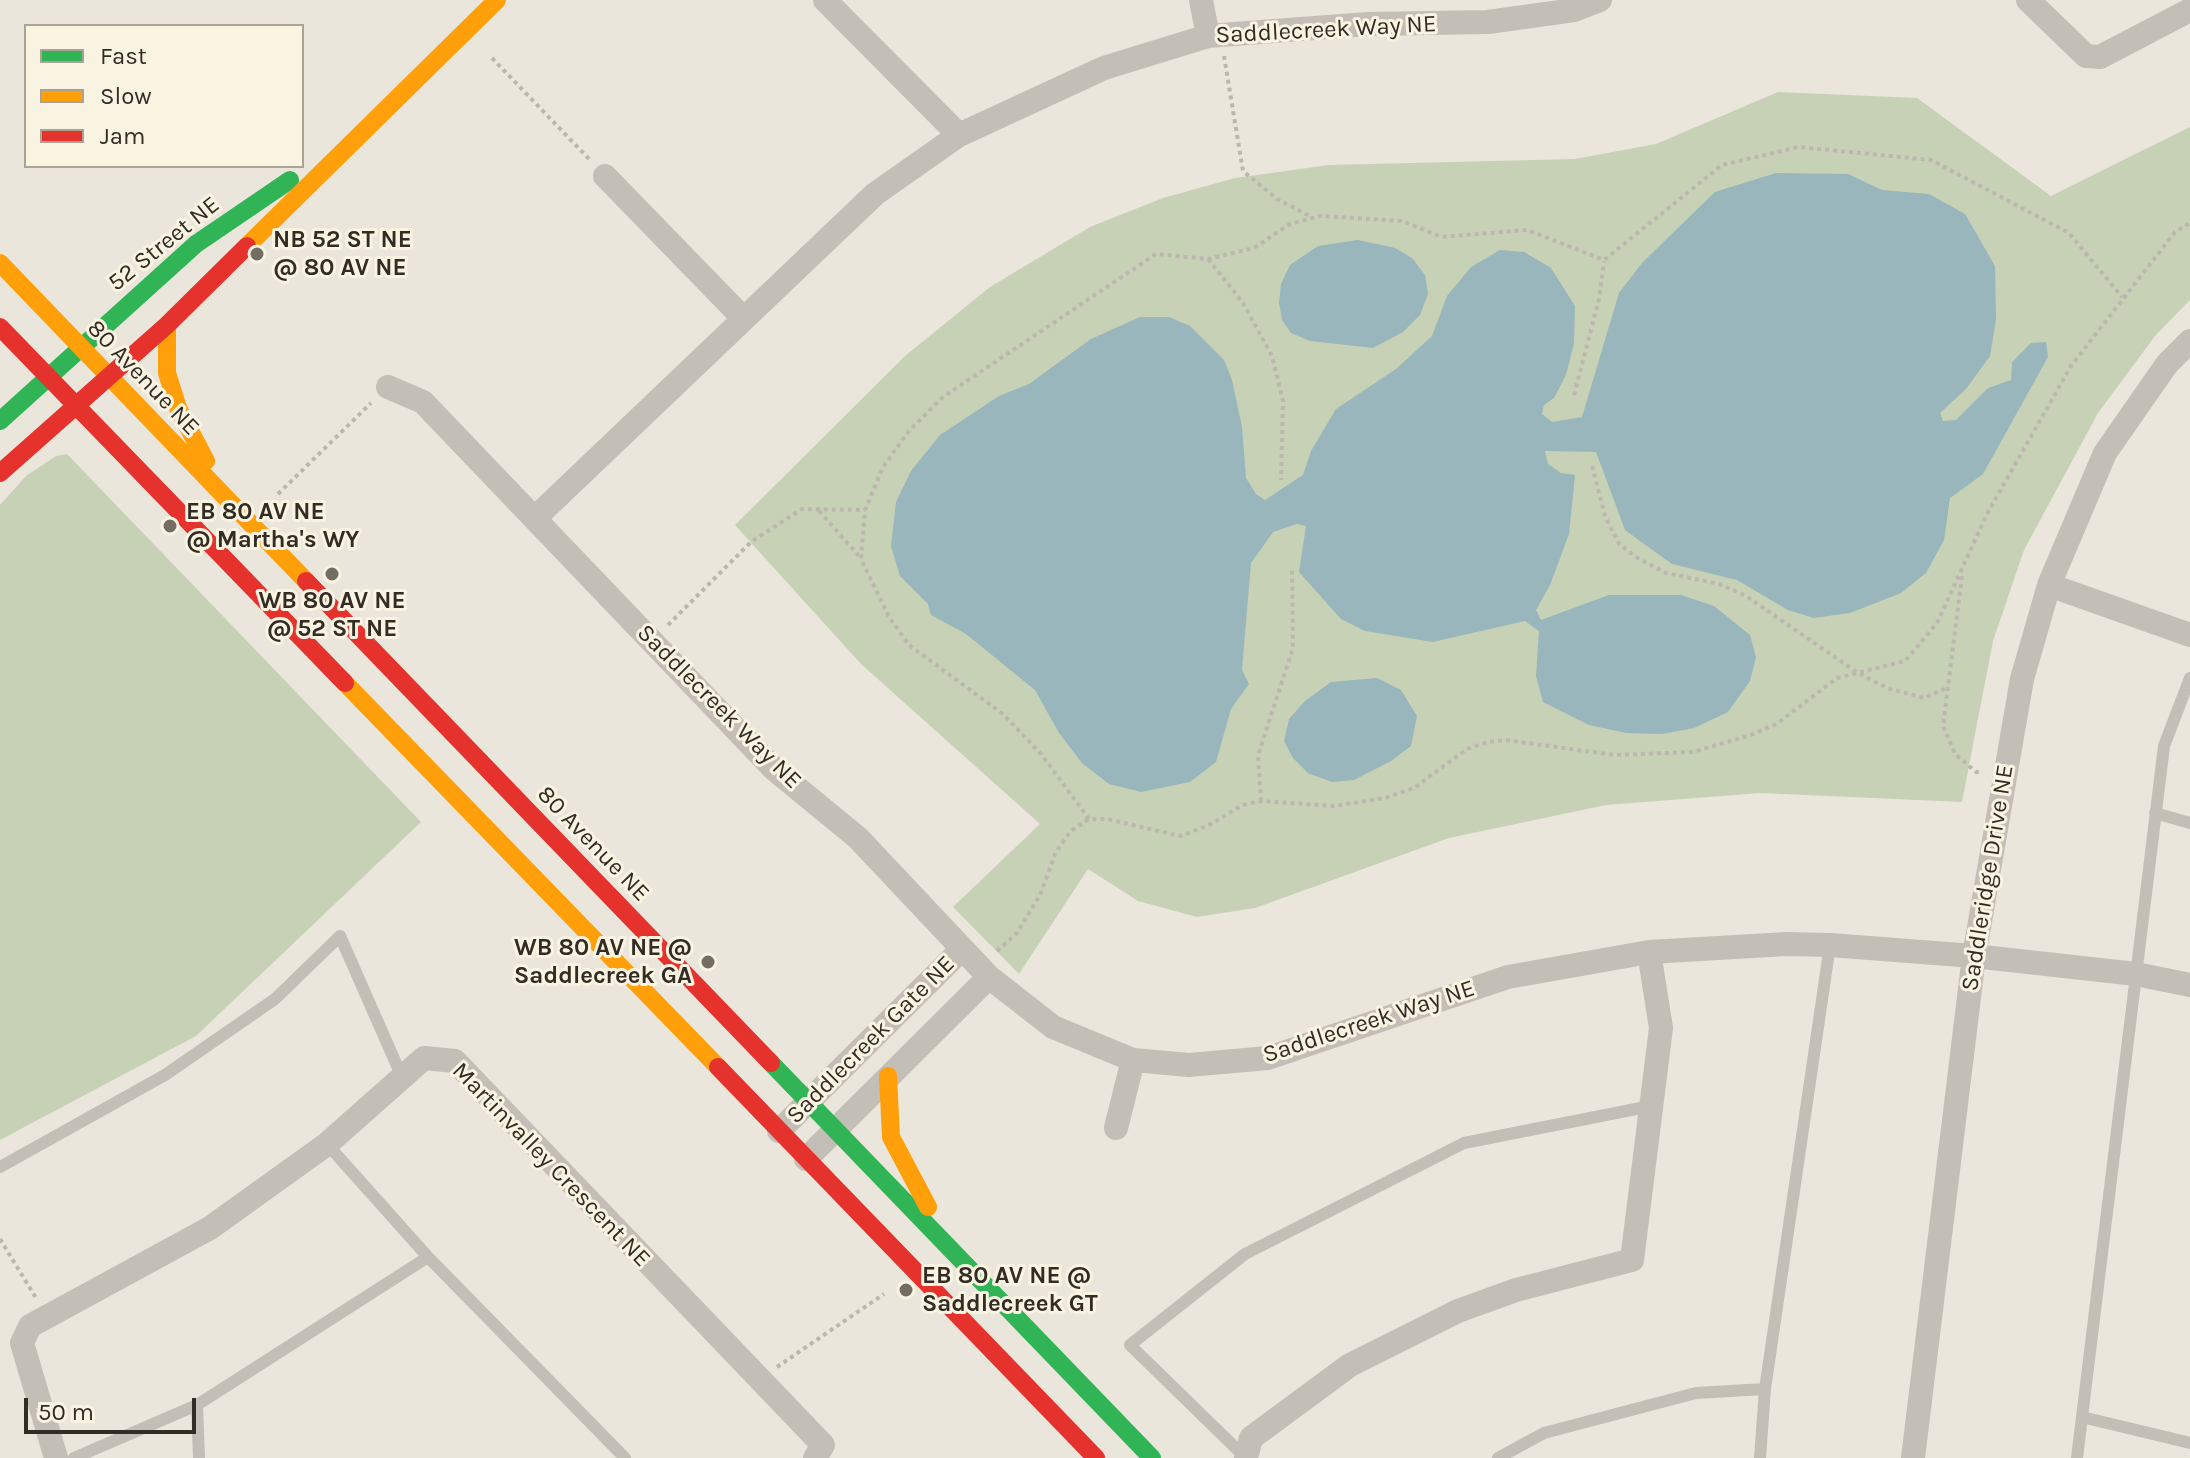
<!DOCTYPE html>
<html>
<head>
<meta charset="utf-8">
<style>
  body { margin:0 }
  #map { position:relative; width:2190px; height:1458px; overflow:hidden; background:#ebe6dc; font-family:Karla,sans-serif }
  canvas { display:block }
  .legend { position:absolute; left:24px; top:24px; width:280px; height:144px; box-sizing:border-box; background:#f9f3e2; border:2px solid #aaa396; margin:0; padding:10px 14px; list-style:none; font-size:24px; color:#332c24 }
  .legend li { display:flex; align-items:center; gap:16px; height:40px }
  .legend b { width:40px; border:2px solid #aaa396 }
  .scale { position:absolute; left:24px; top:1398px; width:172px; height:36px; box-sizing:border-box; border:4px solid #332c24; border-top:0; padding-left:10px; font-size:24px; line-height:28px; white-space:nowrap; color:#332c24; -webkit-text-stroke:6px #f9f3e2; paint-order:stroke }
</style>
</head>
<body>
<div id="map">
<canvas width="2190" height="1458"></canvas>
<ul class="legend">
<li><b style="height:10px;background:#30b455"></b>Fast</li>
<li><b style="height:10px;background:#ff9f0a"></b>Slow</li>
<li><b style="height:10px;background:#e5322d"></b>Jam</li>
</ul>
<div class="scale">50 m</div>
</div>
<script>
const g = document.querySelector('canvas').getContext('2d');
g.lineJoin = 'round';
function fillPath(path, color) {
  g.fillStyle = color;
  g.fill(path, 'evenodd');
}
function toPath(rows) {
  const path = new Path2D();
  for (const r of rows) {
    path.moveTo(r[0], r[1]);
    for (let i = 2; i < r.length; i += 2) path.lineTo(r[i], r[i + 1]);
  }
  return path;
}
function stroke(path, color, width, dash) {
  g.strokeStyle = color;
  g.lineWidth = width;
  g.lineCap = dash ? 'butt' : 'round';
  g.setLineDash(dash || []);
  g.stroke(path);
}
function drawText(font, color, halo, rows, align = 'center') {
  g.font = font + ' Karla,sans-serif';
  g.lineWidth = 6;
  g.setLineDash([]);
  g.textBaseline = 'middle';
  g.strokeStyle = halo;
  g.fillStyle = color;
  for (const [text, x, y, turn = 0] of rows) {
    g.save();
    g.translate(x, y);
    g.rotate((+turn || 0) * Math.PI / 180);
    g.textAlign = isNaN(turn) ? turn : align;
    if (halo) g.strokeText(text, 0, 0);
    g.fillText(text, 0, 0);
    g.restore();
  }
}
fillPath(toPath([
  [1778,92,1917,98,2051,196,2190,127,2190,300,2155,336,2098,413,2024,550,1993,641,1962,802,1761,793,1606,805,1449,838,1255,908,1197,917,1138,901,1088,869,1019,974,953,907,1040,824,861,664,735,525,905,356,990,287,1090,227,1163,198,1235,178,1329,165,1575,159,1656,144],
  [67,454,421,822,196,1036,0,1140,0,505,26,476,56,456]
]), '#c7d1b6');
fillPath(toPath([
  [1776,173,1848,174,1882,190,1929,194,1965,214,1995,266,1996,319,1990,356,1966,389,1940,413,1943,421,1956,420,1988,388,2011,380,2012,362,2031,343,2046,342,2048,357,1983,474,1950,498,1944,540,1926,573,1901,593,1850,613,1814,618,1788,610,1737,580,1672,564,1625,530,1596,452,1545,451,1548,464,1561,473,1575,475,1569,534,1550,585,1536,610,1541,620,1609,595,1681,595,1714,606,1750,635,1756,657,1750,681,1728,712,1694,728,1662,734,1626,733,1589,725,1543,702,1536,676,1539,631,1525,621,1433,642,1365,631,1341,619,1299,572,1306,526,1297,524,1273,532,1251,563,1242,670,1249,684,1231,709,1216,762,1190,782,1141,792,1109,784,1082,763,1059,733,1035,690,966,634,931,615,928,604,900,576,891,546,896,502,911,471,940,435,999,396,1029,384,1091,339,1140,317,1169,317,1190,326,1224,360,1232,380,1242,427,1246,478,1256,494,1265,500,1303,475,1311,451,1336,409,1396,369,1432,336,1447,296,1471,267,1500,250,1524,252,1551,268,1575,306,1574,343,1566,375,1554,398,1544,405,1542,414,1552,422,1582,417,1619,293,1642,263,1715,192],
  [1358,240,1395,248,1412,258,1425,275,1428,294,1420,315,1403,332,1373,348,1310,341,1291,333,1282,320,1279,303,1281,284,1290,265,1318,246],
  [1377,678,1401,690,1417,716,1411,746,1391,761,1354,780,1332,782,1308,773,1293,758,1284,741,1289,719,1305,701,1331,682]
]), '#98b6bc');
stroke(toPath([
  [1224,56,1243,171,1277,199,1310,216],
  [492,58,590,160],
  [1208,259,1243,303,1272,356,1283,401,1281,480],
  [1574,395,1599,299,1604,261],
  [1592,466,1605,516,1619,544,1639,559,1666,573,1719,584,1746,596,1855,671,1887,688,1924,698,1949,687],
  [278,494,371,403],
  [819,511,860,557],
  [1962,576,1943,726,1955,754,1976,772,1982,772],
  [668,625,751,542,802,509,865,510],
  [1261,801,1258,755,1293,648,1292,570],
  [1089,819,1041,754,1003,714,909,645,889,617,861,559,865,510,883,467,909,431,943,397,1156,254,1208,259,1254,248,1290,224,1320,216,1402,221,1442,237,1527,230,1604,260,1722,165,1799,147,1931,160,2069,233,2122,297],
  [997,951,1017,933,1040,895,1056,852,1071,831,1089,819,1107,819,1180,836,1207,826,1243,805,1261,801,1334,806,1385,798,1414,788,1467,749,1488,742,1506,740,1614,755,1693,752,1751,735,1778,723,1837,678,1905,661,1937,623,1987,514,2071,366,2175,232,2190,223],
  [0,1239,36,1298],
  [777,1367,884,1294]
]), '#bcb7ae', 4, [4, 4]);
stroke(toPath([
  [2155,813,2190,823],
  [327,1144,428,1257,625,1458],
  [0,1167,165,1075,275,999,340,936,402,1077],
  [197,1405,199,1458],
  [2082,1417,2190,1443],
  [74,1458,197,1405,428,1257],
  [1246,1458,1130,1345,1245,1254,1464,1143,1651,1106],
  [1498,1458,1544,1433,1696,1393,1765,1389],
  [1760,1458,1765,1389,1830,945],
  [2077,1458,2164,746,2190,678]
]), '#c3beb6', 12);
stroke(toPath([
  [825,0,959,135],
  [1201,0,1208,36],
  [2028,0,2086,56,2100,57,2190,10],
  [605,176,744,319],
  [388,387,423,402,774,769,858,838,989,977,1053,1027,1133,1060,1189,1065,1268,1058,1508,977,1649,952,1787,944,1830,945,1974,956,2136,974,2190,985],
  [535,518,875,194,959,135,1104,68,1208,36,1368,24,1488,22,1574,10,1600,0],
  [2049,585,2190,635],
  [1116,1128,1133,1060],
  [779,1131,962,949],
  [806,1159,989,977],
  [56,1458,22,1343,30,1326,210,1228,327,1144,424,1058,455,1061,823,1445,815,1458],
  [1246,1458,1251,1438,1350,1365,1458,1311,1516,1290,1632,1260,1661,1028,1649,952],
  [1913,1458,1974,956,2022,679,2049,585,2105,453,2167,364,2190,341]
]), '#c3beb6', 24);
stroke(toPath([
  [0,421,196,244,290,180],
  [771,1063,1152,1458]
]), '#30b455', 18);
stroke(toPath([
  [247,246,497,0],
  [0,263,306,581],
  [167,325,167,373,178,408,206,461],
  [345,683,718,1067],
  [888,1076,891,1137,928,1207]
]), '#ff9f0a', 18);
stroke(toPath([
  [0,327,345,683],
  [0,473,167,325,247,246],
  [306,581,771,1063],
  [718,1067,1096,1458]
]), '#e5322d', 18);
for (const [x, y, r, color] of [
  [257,254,8,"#736d64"],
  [170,526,8,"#736d64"],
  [332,574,8,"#736d64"],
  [708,962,8,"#736d64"],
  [906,1290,8,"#736d64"]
]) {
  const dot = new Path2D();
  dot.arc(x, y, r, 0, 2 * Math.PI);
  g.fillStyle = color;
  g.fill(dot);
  stroke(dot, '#f9f3e2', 3);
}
drawText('24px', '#332c24', '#f9f3e2', [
  ["Saddlecreek Way NE",1326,30,-3],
  ["52 Street NE",164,244,-39],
  ["80 Avenue NE",143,378,46],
  ["Saddlecreek Way NE",719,707,45],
  ["80 Avenue NE",593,844,46],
  ["Saddleridge Drive NE",1988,878,-81],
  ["Saddlecreek Way NE",1369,1022,-18],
  ["Saddlecreek Gate NE",871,1040,-45],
  ["Martinvalley Crescent NE",551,1165,46]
]);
drawText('bold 24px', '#332c24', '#f9f3e2', [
  ["NB 52 ST NE",273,240],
  ["@ 80 AV NE",273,268],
  ["EB 80 AV NE",186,512],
  ["@ Martha's WY",186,540],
  ["WB 80 AV NE",332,601,"center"],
  ["@ 52 ST NE",332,629,"center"],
  ["WB 80 AV NE @",692,948,"right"],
  ["Saddlecreek GA",692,976,"right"],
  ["EB 80 AV NE @",922,1276],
  ["Saddlecreek GT",922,1304]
], 'left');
</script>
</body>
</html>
